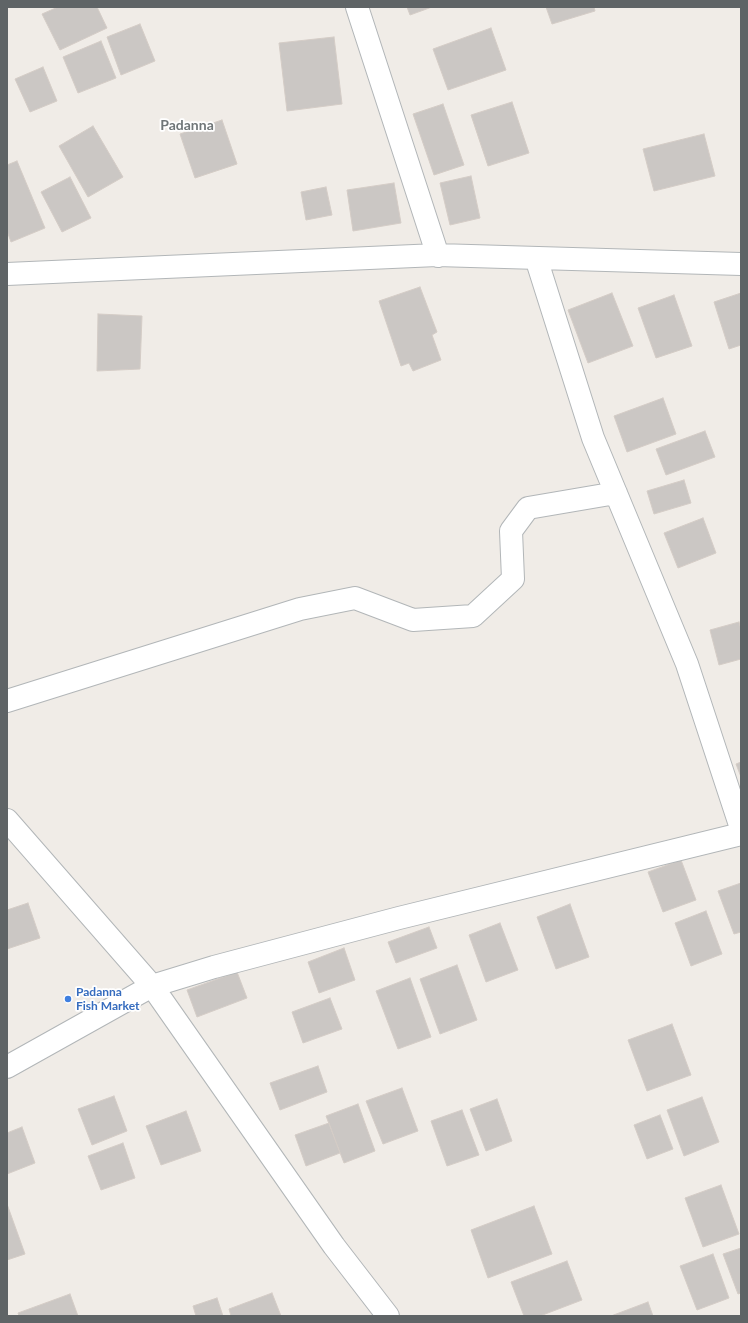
<!DOCTYPE html>
<html>
<head>
<meta charset="utf-8">
<style>
  body { margin:0 }
  #map { position:relative; width:748px; height:1323px; overflow:hidden; background:#f0ece7; font-family:Lato,sans-serif }
  canvas { display:block }
  .frame { position:absolute; inset:0; border:8px solid #5f6466; pointer-events:none }
</style>
</head>
<body>
<div id="map">
<canvas width="748" height="1323"></canvas>
<div class="frame"></div>
</div>
<script>
const g = document.querySelector('canvas').getContext('2d');
g.lineJoin = 'round';
function fillPath(path, color) {
  g.fillStyle = color;
  g.fill(path, 'evenodd');
}
function toPath(rows) {
  const path = new Path2D();
  for (const r of rows) {
    path.moveTo(r[0], r[1]);
    for (let i = 2; i < r.length; i += 2) path.lineTo(r[i], r[i + 1]);
  }
  return path;
}
function stroke(path, color, width, dash) {
  g.strokeStyle = color;
  g.lineWidth = width;
  g.lineCap = dash ? 'butt' : 'round';
  g.setLineDash(dash || []);
  g.stroke(path);
}
function drawText(font, color, halo, rows, align = 'center') {
  g.font = font + ' Lato,sans-serif';
  g.lineWidth = 3.5;
  g.setLineDash([]);
  g.textBaseline = 'middle';
  g.strokeStyle = halo;
  g.fillStyle = color;
  for (const [text, x, y, turn = 0] of rows) {
    g.save();
    g.translate(x, y);
    g.rotate((+turn || 0) * Math.PI / 180);
    g.textAlign = isNaN(turn) ? turn : align;
    if (halo) g.strokeText(text, 0, 0);
    g.fillText(text, 0, 0);
    g.restore();
  }
}
const building = toPath([
  [58,7,97,7,107,28,60,50,42,14,58,7],
  [407,7,432,7,410,15,407,7],
  [546,7,594,7,595,11,552,24,546,7],
  [140,24,155,61,121,75,107,37,140,24],
  [491,28,506,70,448,90,433,49,491,28],
  [334,37,342,104,287,111,279,43,334,37],
  [101,41,116,78,78,93,63,57,101,41],
  [43,67,57,101,30,112,15,79,43,67],
  [512,102,529,153,488,166,471,115,512,102],
  [443,104,464,165,434,175,413,114,443,104],
  [222,120,237,164,195,178,180,134,222,120],
  [93,126,123,177,88,197,59,146,93,126],
  [704,134,715,176,654,191,643,149,704,134],
  [17,161,45,228,11,242,7,231,7,165,17,161],
  [471,176,480,218,450,225,440,183,471,176],
  [70,177,91,218,62,232,41,192,70,177],
  [394,183,401,223,353,231,347,190,394,183],
  [326,187,332,215,306,220,301,192,326,187],
  [420,287,437,332,432,335,441,360,413,371,409,363,401,366,379,301,420,287],
  [612,293,633,346,588,363,568,310,612,293],
  [741,293,741,345,729,349,714,302,741,293],
  [674,295,692,346,656,358,638,308,674,295],
  [98,314,142,316,140,369,97,371,98,314],
  [663,398,676,434,627,452,614,416,663,398],
  [705,431,715,457,666,475,656,449,705,431],
  [684,480,691,503,654,514,647,491,684,480],
  [703,518,716,553,678,568,664,533,703,518],
  [739,622,741,630,741,659,719,665,710,630,739,622],
  [741,762,741,777,736,764,741,762],
  [681,860,696,900,663,912,648,872,681,860],
  [741,883,741,932,734,934,718,891,741,883],
  [28,903,40,938,7,949,7,910,28,903],
  [570,904,589,957,556,969,537,917,570,904],
  [706,911,722,954,691,966,675,923,706,911],
  [500,923,518,970,486,982,469,935,500,923],
  [429,927,437,948,396,963,388,942,429,927],
  [344,948,355,980,319,993,308,962,344,948],
  [457,965,477,1020,440,1034,420,979,457,965],
  [237,972,247,998,197,1017,187,990,237,972],
  [410,978,431,1037,398,1049,376,991,410,978],
  [330,998,342,1029,303,1043,292,1012,330,998],
  [672,1024,691,1075,647,1091,628,1040,672,1024],
  [318,1066,327,1092,280,1110,270,1083,318,1066],
  [402,1088,418,1131,383,1144,366,1101,402,1088],
  [114,1096,127,1131,92,1145,78,1109,114,1096],
  [702,1097,719,1142,684,1156,667,1110,702,1097],
  [497,1099,512,1141,486,1151,470,1109,497,1099],
  [358,1104,375,1151,344,1163,326,1116,358,1104],
  [462,1110,479,1155,447,1166,431,1121,462,1110],
  [186,1111,201,1151,161,1165,146,1126,186,1111],
  [660,1115,673,1149,647,1159,634,1125,660,1115],
  [329,1123,340,1153,306,1166,295,1135,329,1123],
  [22,1127,35,1163,7,1174,7,1133,22,1127],
  [123,1143,135,1178,101,1190,88,1156,123,1143],
  [721,1185,739,1234,703,1247,685,1198,721,1185],
  [7,1204,25,1254,7,1260,7,1204],
  [534,1206,552,1254,488,1278,471,1230,534,1206],
  [741,1248,741,1293,738,1294,723,1254,741,1248],
  [713,1254,729,1298,697,1310,680,1266,713,1254],
  [567,1261,582,1300,540,1316,524,1316,511,1282,567,1261],
  [272,1293,281,1316,231,1316,229,1309,272,1293],
  [70,1294,78,1316,19,1316,18,1313,70,1294],
  [217,1298,223,1316,196,1316,193,1306,217,1298],
  [648,1302,653,1316,611,1316,648,1302]
]);
fillPath(building, '#cbc7c4');
stroke(building, '#d4ccc6', 1);
const minor = toPath([
  [357,7,438,256],
  [536,258,593,438,687,664,741,828],
  [7,274,437,255,741,264],
  [7,701,300,609,355,598,413,620,473,616,513,579,511,531,528,508,616,493],
  [7,820,152,986,334,1246,388,1316],
  [7,1067,152,986,214,967,399,918,741,834]
]);
stroke(minor, '#b2b6b8', 24);
stroke(minor, '#fff', 22);
for (const [x, y, r, color] of [
  [68,999,4,"#3f7fe0"]
]) {
  const dot = new Path2D();
  dot.arc(x, y, r, 0, 2 * Math.PI);
  g.fillStyle = color;
  g.fill(dot);
  stroke(dot, '#fff', 1.5);
}
drawText('bold 12px', '#366cbe', '#fff', [
  ["Padanna",76,992],
  ["Fish Market",76,1006]
], 'left');
drawText('bold 14px', '#707678', '#fff', [
  ["Padanna",187,125]
]);
</script>
</body>
</html>
